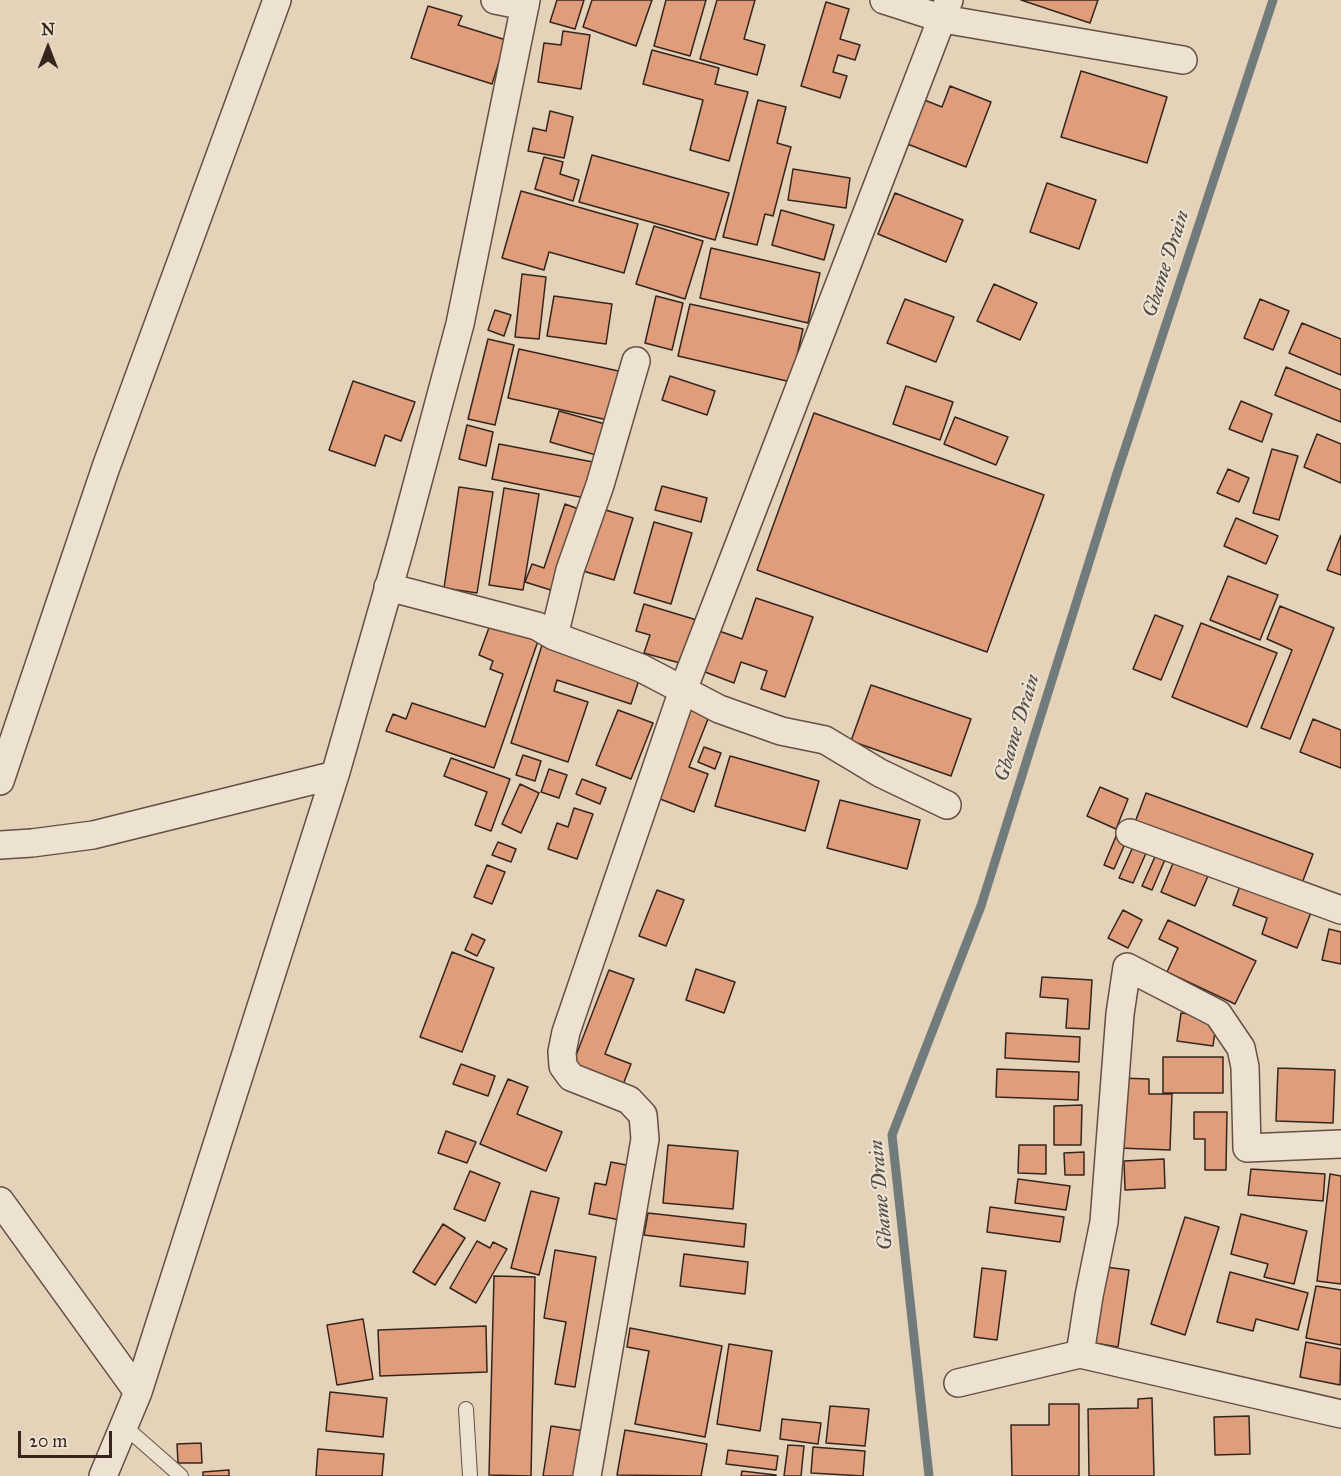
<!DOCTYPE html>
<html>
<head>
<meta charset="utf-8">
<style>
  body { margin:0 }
  #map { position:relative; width:1341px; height:1476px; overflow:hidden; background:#e4d2b9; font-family:"IM FELL Great Primer",serif }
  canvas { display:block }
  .north { position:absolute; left:18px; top:18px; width:60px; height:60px; -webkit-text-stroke:4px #ede2d2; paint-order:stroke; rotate:0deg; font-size:16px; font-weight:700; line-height:24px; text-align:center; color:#36251d }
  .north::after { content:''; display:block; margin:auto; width:21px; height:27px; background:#36251d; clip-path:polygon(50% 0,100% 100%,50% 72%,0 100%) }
  .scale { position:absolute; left:18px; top:1431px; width:94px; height:27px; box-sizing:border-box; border:3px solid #36251d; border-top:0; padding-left:8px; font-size:18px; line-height:21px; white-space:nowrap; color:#36251d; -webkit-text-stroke:4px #ede2d2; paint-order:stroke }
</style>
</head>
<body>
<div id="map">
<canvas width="1341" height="1476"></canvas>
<div class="north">N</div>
<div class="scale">20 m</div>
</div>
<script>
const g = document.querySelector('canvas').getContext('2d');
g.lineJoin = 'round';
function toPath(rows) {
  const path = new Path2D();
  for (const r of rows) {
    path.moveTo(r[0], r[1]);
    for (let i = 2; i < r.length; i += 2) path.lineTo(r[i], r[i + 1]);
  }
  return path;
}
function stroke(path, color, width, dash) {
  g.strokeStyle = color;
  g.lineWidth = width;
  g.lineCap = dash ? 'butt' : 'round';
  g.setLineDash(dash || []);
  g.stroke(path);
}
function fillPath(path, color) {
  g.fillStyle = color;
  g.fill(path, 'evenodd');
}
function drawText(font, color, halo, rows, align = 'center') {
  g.font = font + ' "IM FELL Great Primer",serif';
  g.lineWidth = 4.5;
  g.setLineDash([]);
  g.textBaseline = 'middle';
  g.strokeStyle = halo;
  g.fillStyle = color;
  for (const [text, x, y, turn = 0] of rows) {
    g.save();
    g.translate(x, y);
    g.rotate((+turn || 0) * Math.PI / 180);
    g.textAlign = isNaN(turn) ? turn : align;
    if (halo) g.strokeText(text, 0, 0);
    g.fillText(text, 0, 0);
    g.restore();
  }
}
stroke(toPath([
  [929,1476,892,1135,981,906,1117,473,1273,0]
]), '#727b7b', 9);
const building = toPath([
  [557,0,584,0,575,29,550,22,557,0],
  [592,0,652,0,636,46,583,27,592,0],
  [666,0,706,0,690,56,654,46,666,0],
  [717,0,755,0,744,39,765,45,757,75,700,59,717,0],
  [1021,0,1098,0,1090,23,1021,0],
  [826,2,849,9,840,39,860,45,855,60,838,55,833,72,847,76,840,98,801,86,826,2],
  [428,6,462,16,458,25,506,40,492,84,411,58,428,6],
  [563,31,590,35,581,89,538,82,544,43,561,45,563,31],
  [652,50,719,68,715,84,748,92,729,161,690,150,703,100,643,84,652,50],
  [1081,71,1167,97,1147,163,1061,137,1081,71],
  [950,86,991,102,966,167,905,143,922,99,942,107,950,86],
  [758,100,786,107,777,143,791,147,773,216,765,214,757,245,723,237,758,100],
  [550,111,573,117,564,158,528,151,533,128,546,131,550,111],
  [592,155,729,193,715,240,579,202,592,155],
  [544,157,563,162,560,174,579,180,573,201,535,189,544,157],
  [793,169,850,178,846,208,788,200,793,169],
  [1047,183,1096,200,1079,249,1030,232,1047,183],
  [521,191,638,224,624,273,549,252,544,270,502,258,521,191],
  [895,193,963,220,946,262,878,234,895,193],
  [781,210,834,225,824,260,772,245,781,210],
  [654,226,703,241,685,299,636,284,654,226],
  [711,248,820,273,808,323,700,298,711,248],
  [522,274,546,277,539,339,515,337,522,274],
  [994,284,1037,303,1020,340,977,321,994,284],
  [554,296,612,304,606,344,547,336,554,296],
  [656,296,683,303,672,350,645,343,656,296],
  [905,299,954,317,936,362,887,343,905,299],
  [1260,299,1289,311,1273,350,1244,338,1260,299],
  [690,304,803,329,791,382,678,356,690,304],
  [495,310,511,315,504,336,488,330,495,310],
  [1302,323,1341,339,1341,375,1289,353,1302,323],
  [488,339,514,345,495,425,468,419,488,339],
  [519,349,623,372,612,421,508,398,519,349],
  [1286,367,1341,390,1341,422,1275,395,1286,367],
  [670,376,715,391,707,415,662,400,670,376],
  [353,381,415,402,401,441,385,435,375,466,329,450,353,381],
  [906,386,953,402,940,440,893,424,906,386],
  [1241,401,1272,414,1262,442,1229,429,1241,401],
  [559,411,605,424,596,455,550,442,559,411],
  [814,413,1044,495,987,652,757,570,814,413],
  [955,417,1008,437,996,465,944,444,955,417],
  [467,425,493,432,486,466,459,459,467,425],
  [1317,434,1341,444,1341,483,1304,467,1317,434],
  [499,444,593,462,585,498,492,479,499,444],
  [1272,449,1298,456,1279,520,1253,513,1272,449],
  [1228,469,1249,478,1239,502,1217,493,1228,469],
  [662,486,707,498,701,522,655,510,662,486],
  [459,487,493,492,477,593,444,588,459,487],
  [504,488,539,494,523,590,489,585,504,488],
  [565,504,584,511,557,592,525,582,532,564,544,568,565,504],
  [595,507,633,518,614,580,576,569,595,507],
  [1236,518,1278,536,1266,564,1224,546,1236,518],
  [654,522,692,533,671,604,634,593,654,522],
  [1341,535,1341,575,1327,570,1341,535],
  [1228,576,1278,595,1260,640,1210,620,1228,576],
  [756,598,813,617,785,697,761,689,767,671,741,662,734,683,705,672,719,631,742,639,756,598],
  [644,604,700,621,687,665,644,653,650,635,636,631,644,604],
  [1280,606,1334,628,1290,739,1261,728,1292,650,1267,639,1280,606],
  [1155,615,1183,626,1161,680,1133,669,1155,615],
  [1201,623,1277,653,1247,727,1172,697,1201,623],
  [490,625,538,641,494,768,386,731,393,714,406,719,412,703,485,727,503,674,490,669,493,661,479,655,490,625],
  [543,642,641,674,631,704,557,680,554,691,588,702,568,762,511,743,543,642],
  [871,685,971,719,951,776,851,741,871,685],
  [690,707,710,714,689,767,708,774,694,812,655,797,690,707],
  [618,710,653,723,631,779,596,765,618,710],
  [1313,719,1341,730,1341,768,1300,752,1313,719],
  [704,747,721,753,715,769,698,762,704,747],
  [523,755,541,761,535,781,516,775,523,755],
  [730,756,819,781,805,831,715,806,730,756],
  [451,758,510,779,491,831,475,825,487,792,444,776,451,758],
  [549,769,567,775,559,798,541,792,549,769],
  [582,779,606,788,600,804,576,794,582,779],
  [520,784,539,793,521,833,502,824,520,784],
  [1100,787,1128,799,1116,829,1087,816,1100,787],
  [1146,793,1313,854,1301,886,1134,825,1146,793],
  [840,800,920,820,907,869,827,848,840,800],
  [574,808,593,814,577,859,548,849,557,823,568,827,574,808],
  [1117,834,1127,839,1114,869,1104,865,1117,834],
  [1137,838,1150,844,1133,883,1119,878,1137,838],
  [498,842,516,849,511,862,492,855,498,842],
  [1158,850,1167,855,1152,890,1142,886,1158,850],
  [1174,861,1208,876,1195,906,1161,892,1174,861],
  [487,865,505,872,492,904,474,897,487,865],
  [1241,883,1312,910,1297,948,1262,934,1267,918,1233,905,1241,883],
  [657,890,684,900,666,946,639,936,657,890],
  [1123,910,1142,920,1128,948,1108,938,1123,910],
  [1168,920,1256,961,1235,1004,1167,972,1178,948,1159,939,1168,920],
  [1329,929,1341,932,1341,964,1322,960,1329,929],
  [472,934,485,940,477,956,465,950,472,934],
  [452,952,494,968,462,1052,420,1037,452,952],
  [696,969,735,982,724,1013,686,1000,696,969],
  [609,970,634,979,605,1054,631,1064,621,1090,570,1071,609,970],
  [1042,977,1092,980,1089,1029,1066,1028,1068,999,1040,997,1042,977],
  [1181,1013,1217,1017,1213,1046,1177,1041,1181,1013],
  [1006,1033,1080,1037,1079,1062,1005,1058,1006,1033],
  [1163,1057,1223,1057,1223,1093,1163,1093,1163,1057],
  [461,1064,495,1076,488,1096,453,1084,461,1064],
  [1278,1068,1335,1070,1333,1123,1276,1121,1278,1068],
  [997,1069,1079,1072,1078,1100,996,1097,997,1069],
  [1120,1078,1149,1079,1149,1094,1172,1094,1170,1150,1119,1148,1120,1078],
  [508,1079,528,1087,517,1114,562,1132,546,1171,480,1144,508,1079],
  [1082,1105,1081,1145,1054,1145,1054,1106,1082,1105],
  [1194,1112,1227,1112,1226,1170,1205,1170,1205,1139,1194,1139,1194,1112],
  [446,1131,476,1142,467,1163,438,1153,446,1131],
  [668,1145,738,1151,733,1209,663,1203,668,1145],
  [1019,1145,1046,1145,1046,1174,1018,1173,1019,1145],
  [1084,1152,1084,1175,1065,1175,1064,1153,1084,1152],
  [1164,1159,1165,1188,1125,1190,1124,1161,1164,1159],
  [611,1162,631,1166,620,1220,589,1214,595,1183,606,1185,611,1162],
  [1251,1169,1325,1174,1323,1201,1248,1195,1251,1169],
  [470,1171,500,1183,485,1221,454,1209,470,1171],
  [1330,1174,1341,1176,1341,1284,1317,1281,1330,1174],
  [1018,1179,1070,1186,1066,1210,1015,1203,1018,1179],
  [531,1191,559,1198,539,1275,511,1268,531,1191],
  [990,1207,1064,1217,1060,1242,987,1232,990,1207],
  [648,1213,746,1224,744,1247,644,1235,648,1213],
  [1241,1214,1307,1231,1294,1284,1264,1277,1268,1264,1231,1254,1241,1214],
  [1185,1217,1219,1227,1185,1335,1151,1324,1185,1217],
  [443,1224,465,1238,435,1285,413,1272,443,1224],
  [477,1241,490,1248,493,1242,507,1249,476,1303,450,1288,477,1241],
  [555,1250,596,1257,575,1387,555,1384,566,1322,544,1318,555,1250],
  [684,1254,748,1262,745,1294,680,1286,684,1254],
  [1106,1267,1129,1270,1118,1347,1095,1343,1106,1267],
  [982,1268,1006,1271,997,1340,974,1337,982,1268],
  [1230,1272,1308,1293,1298,1330,1256,1319,1253,1331,1217,1322,1230,1272],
  [494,1276,535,1277,531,1476,489,1475,494,1276],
  [1316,1286,1341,1290,1341,1345,1306,1338,1316,1286],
  [363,1319,373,1379,337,1385,327,1325,363,1319],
  [486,1326,487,1372,380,1376,378,1330,486,1326],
  [630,1328,722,1346,705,1437,635,1424,649,1351,627,1347,630,1328],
  [1306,1342,1341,1349,1340,1385,1300,1377,1306,1342],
  [729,1344,772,1351,760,1431,717,1424,729,1344],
  [330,1392,387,1398,383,1437,326,1431,330,1392],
  [1152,1398,1154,1476,1089,1476,1088,1409,1138,1408,1138,1399,1152,1398],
  [1049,1404,1079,1404,1079,1476,1012,1476,1011,1425,1049,1425,1049,1404],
  [830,1406,869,1409,865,1446,826,1443,830,1406],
  [1249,1416,1250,1454,1215,1455,1214,1417,1249,1416],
  [782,1419,821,1423,818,1444,780,1439,782,1419],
  [551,1426,585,1431,578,1476,543,1476,551,1426],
  [625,1430,707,1444,701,1476,617,1475,625,1430],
  [201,1443,202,1463,178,1463,177,1444,201,1443],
  [788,1445,804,1446,801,1476,784,1476,788,1445],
  [813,1447,865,1451,863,1476,811,1473,813,1447],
  [318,1449,384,1454,382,1476,316,1476,318,1449],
  [728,1450,778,1456,776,1470,726,1464,728,1450],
  [229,1470,229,1476,203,1476,203,1472,229,1470],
  [742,1471,776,1475,776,1476,741,1476,742,1471]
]);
fillPath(building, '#df9d7c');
stroke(building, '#36251d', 1.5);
const service = toPath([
  [466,1409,470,1476],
  [124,1426,181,1476]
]);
const minor = toPath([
  [495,0,525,6],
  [884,0,943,19,1183,60],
  [388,587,537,626,554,636,641,668,719,709,781,731,825,740,880,773,947,805],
  [554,636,570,570,600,485,636,361],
  [0,781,106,467,277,0],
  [1130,833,1341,910],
  [0,845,32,843,93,835,335,775],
  [0,1201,138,1392],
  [1080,1354,1089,1296,1104,1222,1120,1014,1127,967,1218,1014,1241,1048,1245,1067,1247,1148,1341,1144],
  [958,1383,1080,1354,1341,1414],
  [103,1476,138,1392,335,775,402,541,460,324,526,0],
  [587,1476,645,1139,643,1115,629,1100,571,1077,563,1066,562,1052,566,1032,683,690,949,0]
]);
stroke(service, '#625044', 16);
stroke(minor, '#625044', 30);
stroke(service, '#ede2d2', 14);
stroke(minor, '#ede2d2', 27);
drawText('italic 20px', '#4f4944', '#ede2d2', [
  ["Gbame Drain",1167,264,-72],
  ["Gbame Drain",1018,728,-73],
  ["Gbame Drain",882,1195,-95]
]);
</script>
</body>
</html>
